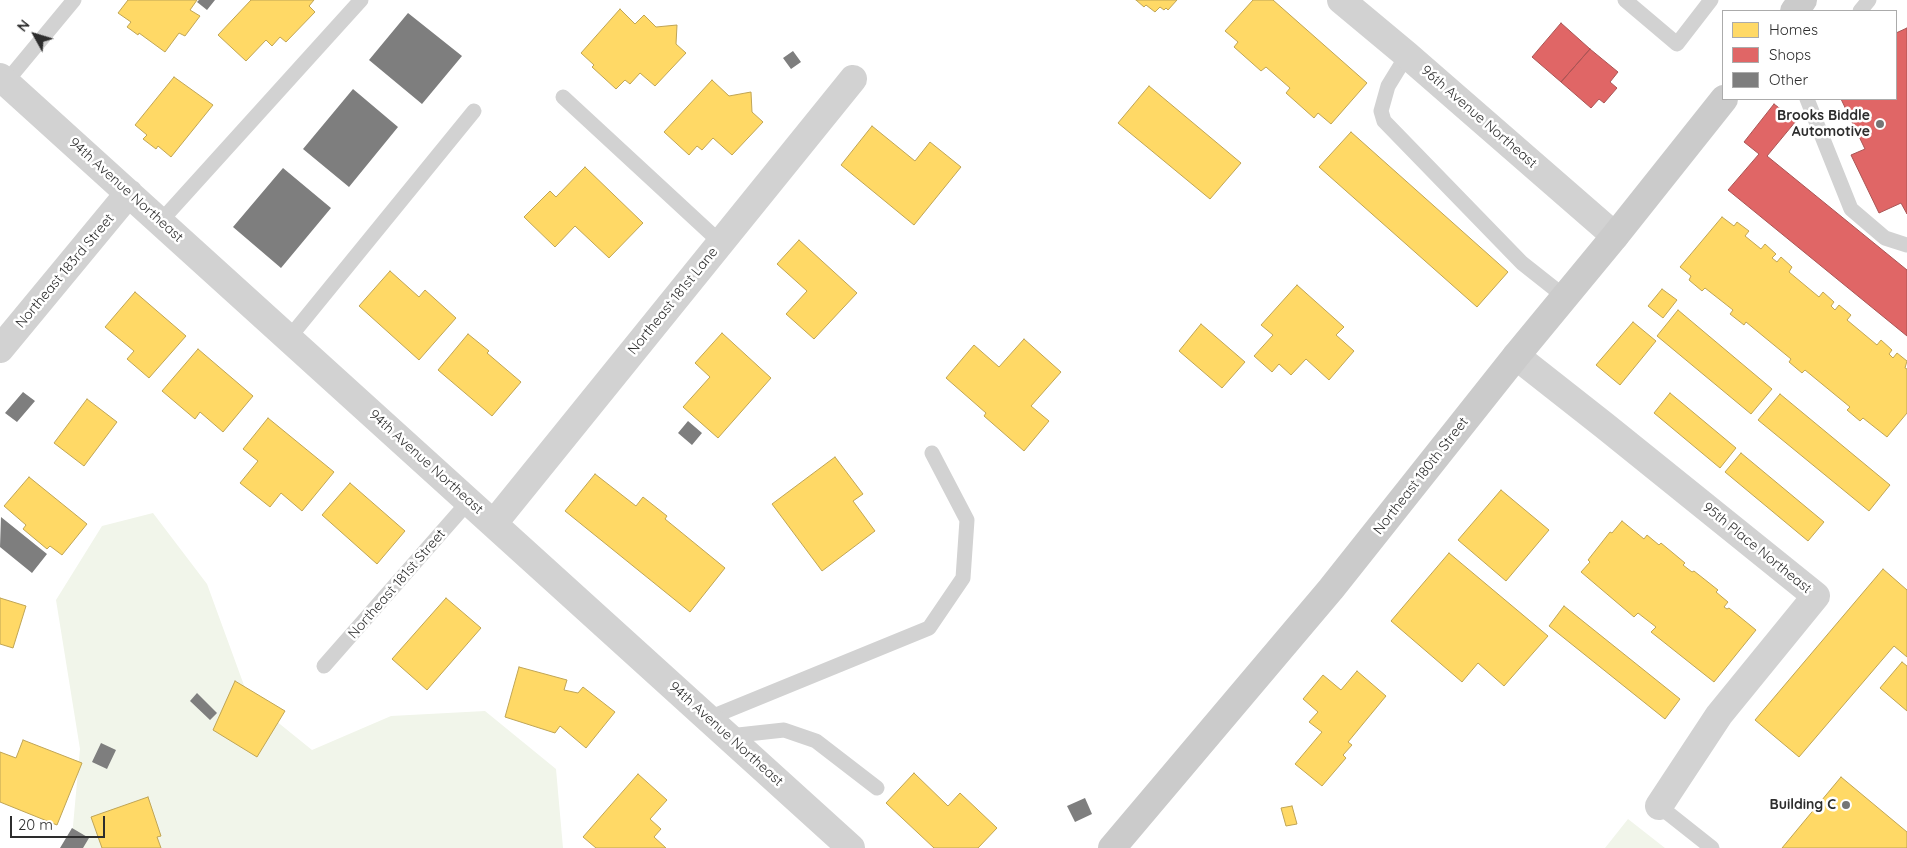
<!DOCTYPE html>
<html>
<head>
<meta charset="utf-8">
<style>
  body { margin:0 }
  #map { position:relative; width:1907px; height:848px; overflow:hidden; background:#fff; font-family:Quicksand,sans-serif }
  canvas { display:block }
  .legend { position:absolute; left:1722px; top:10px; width:175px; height:90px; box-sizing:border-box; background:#fff; border:1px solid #ababab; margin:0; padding:6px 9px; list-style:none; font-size:15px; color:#2d2d2d }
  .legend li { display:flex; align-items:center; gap:10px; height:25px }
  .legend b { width:25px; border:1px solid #ababab }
  .north { position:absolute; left:10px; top:10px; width:50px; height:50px; -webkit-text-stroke:4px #fff; paint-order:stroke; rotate:309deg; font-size:14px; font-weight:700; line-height:20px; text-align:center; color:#2d2d2d }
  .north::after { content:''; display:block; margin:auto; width:18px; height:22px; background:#2d2d2d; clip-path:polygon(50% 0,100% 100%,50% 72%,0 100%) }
  .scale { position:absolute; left:10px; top:816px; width:95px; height:22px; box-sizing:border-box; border:2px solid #2d2d2d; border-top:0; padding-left:6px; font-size:15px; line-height:18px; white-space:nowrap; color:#2d2d2d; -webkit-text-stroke:4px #fff; paint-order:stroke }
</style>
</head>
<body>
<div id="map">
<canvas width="1907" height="848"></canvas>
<ul class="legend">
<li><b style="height:14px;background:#ffd966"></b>Homes</li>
<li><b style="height:14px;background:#e06666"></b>Shops</li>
<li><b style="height:14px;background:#7e7e7e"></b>Other</li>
</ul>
<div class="north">N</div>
<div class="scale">20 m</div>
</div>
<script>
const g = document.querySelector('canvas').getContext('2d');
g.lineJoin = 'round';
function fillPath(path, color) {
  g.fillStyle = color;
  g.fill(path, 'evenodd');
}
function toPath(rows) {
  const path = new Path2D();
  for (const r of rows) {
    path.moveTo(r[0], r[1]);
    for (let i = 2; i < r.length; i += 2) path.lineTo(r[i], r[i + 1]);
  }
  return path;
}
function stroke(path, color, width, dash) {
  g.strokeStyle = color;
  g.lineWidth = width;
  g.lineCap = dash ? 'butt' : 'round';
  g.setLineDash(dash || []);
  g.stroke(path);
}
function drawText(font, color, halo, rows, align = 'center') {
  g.font = font + ' Quicksand,sans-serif';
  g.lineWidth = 5;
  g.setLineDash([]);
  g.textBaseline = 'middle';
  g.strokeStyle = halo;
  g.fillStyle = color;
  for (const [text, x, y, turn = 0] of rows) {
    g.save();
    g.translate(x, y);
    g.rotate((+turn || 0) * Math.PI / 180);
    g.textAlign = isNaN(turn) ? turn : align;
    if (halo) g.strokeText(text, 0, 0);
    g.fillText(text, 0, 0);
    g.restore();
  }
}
fillPath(toPath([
  [153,513,207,584,249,699,312,750,391,716,485,711,556,769,563,848,71,848,80,749,56,600,102,526],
  [1628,819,1665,848,1605,848]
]), '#f1f5ea');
const homes = toPath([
  [128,0,197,0,190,10,200,16,185,36,179,33,165,52,139,33,138,35,127,27,131,22,118,13,128,0],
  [251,0,314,0,309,6,315,12,286,42,280,37,272,46,266,40,246,61,218,35,251,0],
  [1136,0,1177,0,1168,10,1166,8,1164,10,1160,7,1155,12,1146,5,1144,7,1136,0],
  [1253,0,1273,0,1367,83,1331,124,1318,113,1314,118,1286,93,1290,88,1266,67,1261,71,1234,47,1238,42,1225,31,1253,0],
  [620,9,635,24,644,15,656,27,677,25,676,44,686,53,655,86,640,73,630,84,625,80,616,89,592,67,594,65,581,53,620,9],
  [174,77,213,105,171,157,158,146,156,149,143,139,147,135,135,125,174,77],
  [712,80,729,96,751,92,752,112,763,122,732,155,713,138,702,150,697,146,689,155,664,132,712,80],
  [1149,86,1241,163,1210,199,1118,123,1149,86],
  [872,126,915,161,930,142,961,167,914,225,841,165,872,126],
  [1351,132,1508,272,1477,307,1319,167,1351,132],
  [585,167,643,223,609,258,575,226,555,247,524,217,550,191,556,197,585,167],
  [1722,217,1734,226,1737,222,1749,231,1745,236,1761,249,1765,244,1776,254,1772,258,1777,262,1781,257,1792,267,1789,272,1819,297,1823,292,1834,302,1831,306,1835,310,1839,305,1851,315,1847,320,1877,345,1881,340,1892,350,1889,354,1893,358,1897,353,1907,361,1905,368,1907,369,1907,413,1887,437,1863,418,1860,421,1847,410,1850,407,1805,370,1802,373,1789,362,1791,359,1746,322,1744,325,1730,314,1733,310,1705,288,1702,291,1689,280,1691,276,1680,267,1722,217],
  [799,240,857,293,814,339,786,314,807,291,777,264,799,240],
  [390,271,419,297,425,290,456,318,419,360,359,306,390,271],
  [1297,285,1344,327,1336,335,1354,351,1329,380,1306,359,1291,375,1279,364,1272,372,1254,356,1273,335,1261,325,1297,285],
  [1662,289,1677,300,1663,318,1648,306,1662,289],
  [135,292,186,336,149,378,127,359,134,351,105,327,135,292],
  [1678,310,1772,389,1751,414,1657,336,1678,310],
  [1633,322,1656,341,1620,385,1596,365,1633,322],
  [1201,324,1245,362,1222,388,1179,351,1201,324],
  [722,333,771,378,718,438,683,407,710,377,695,363,722,333],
  [468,334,489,351,487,353,521,382,492,416,438,370,468,334],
  [1024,339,1061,372,1031,406,1049,421,1024,451,984,416,986,413,946,378,974,345,999,367,1024,339],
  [198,349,253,396,223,432,200,412,195,419,162,391,198,349],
  [1670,393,1736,448,1720,468,1654,413,1670,393],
  [1780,394,1890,485,1869,511,1758,420,1780,394],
  [87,399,117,422,84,466,54,443,87,399],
  [268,418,334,472,302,511,281,493,270,507,240,483,258,461,243,449,268,418],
  [1741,453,1824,522,1808,541,1725,472,1741,453],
  [835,457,863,494,853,501,875,531,822,571,772,504,835,457],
  [595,474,636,506,643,497,667,516,665,519,725,568,690,612,565,511,595,474],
  [29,477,87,524,62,555,50,546,47,549,23,529,26,525,4,506,29,477],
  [350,483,405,531,377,564,322,515,350,483],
  [1501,490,1549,530,1506,581,1458,540,1501,490],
  [1622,521,1644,539,1647,535,1659,545,1661,543,1685,563,1683,565,1692,572,1694,571,1718,590,1716,592,1728,602,1724,607,1727,609,1729,608,1756,630,1714,682,1651,632,1656,627,1638,613,1634,617,1581,572,1590,562,1588,560,1610,532,1612,533,1622,521],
  [1449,553,1548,636,1504,686,1478,663,1462,682,1391,621,1449,553],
  [1883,569,1907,590,1907,657,1894,646,1799,757,1755,720,1883,569],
  [0,598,26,606,13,648,0,644,0,598],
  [446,598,481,628,427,690,392,659,446,598],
  [1564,606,1680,699,1665,719,1549,626,1564,606],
  [1902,662,1907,666,1907,711,1880,688,1902,662],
  [519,667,567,680,564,690,578,693,583,687,615,712,586,748,560,726,555,733,505,717,519,667],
  [1357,671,1386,696,1348,742,1352,745,1343,755,1346,758,1322,786,1295,764,1322,732,1309,722,1318,712,1303,699,1323,675,1341,690,1357,671],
  [235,681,285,711,257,757,213,730,235,681],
  [23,740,82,763,57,825,0,802,0,752,16,758,23,740],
  [914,773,948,806,960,793,997,828,978,848,934,848,886,803,914,773],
  [638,774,667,800,650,819,661,829,654,837,666,848,596,848,583,837,638,774],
  [1841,777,1907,832,1907,848,1782,848,1841,777],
  [148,797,161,836,157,837,161,848,102,848,91,817,148,797],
  [1292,806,1297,824,1286,826,1281,808,1292,806]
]);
fillPath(homes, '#ffd966');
stroke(homes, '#c0a555', 1);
const shops = toPath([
  [1561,23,1590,49,1561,82,1532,57,1561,23],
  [1907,28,1907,214,1901,203,1879,213,1851,155,1865,149,1841,99,1896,99,1896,33,1907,28],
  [1590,49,1618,72,1610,82,1617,88,1604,103,1599,99,1591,108,1561,82,1590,49],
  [1774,104,1796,121,1767,156,1907,270,1907,336,1728,190,1759,154,1744,142,1774,104]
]);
fillPath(shops, '#e06666');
stroke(shops, '#a55', 1);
fillPath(toPath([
  [199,0,215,0,207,10,197,2],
  [408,13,462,56,422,104,369,60],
  [793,51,801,62,791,69,783,58],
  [353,89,398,127,349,187,303,149],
  [283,168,331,208,281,268,233,227],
  [23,392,35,401,17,422,5,413],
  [688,421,702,433,692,445,678,433],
  [1,517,47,554,32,573,0,547],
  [197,693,217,713,210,720,190,701],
  [101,743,116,750,107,769,92,762],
  [1085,798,1092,814,1075,822,1067,806],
  [72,828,89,838,83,848,60,848]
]), '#7e7e7e');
stroke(toPath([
  [1625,0,1677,44,1711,0],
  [1860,11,1869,0],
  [1407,55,1388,86,1381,111,1384,121,1522,263,1565,297],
  [6,82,74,0],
  [563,97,721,243],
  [1807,99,1851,209,1885,238,1907,245],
  [160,222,361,0],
  [289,338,474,111],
  [324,666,469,501],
  [709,718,929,628,963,578,967,520,932,453],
  [729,736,784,730,816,741,877,788],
  [1659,806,1712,848]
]), '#d2d2d2', 15);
stroke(toPath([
  [1341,0,1407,55,1615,236],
  [0,77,851,848],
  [0,349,129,193],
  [1516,356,1605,426,1816,596,1719,715,1659,806],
  [494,523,853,79]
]), '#d2d2d2', 28);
stroke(toPath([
  [1794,11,1803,0],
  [1112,848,1331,589,1516,356,1615,236,1724,99]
]), '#cbcbcb', 28);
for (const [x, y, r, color] of [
  [1880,124,5,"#767676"],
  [1846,805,5,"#767676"]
]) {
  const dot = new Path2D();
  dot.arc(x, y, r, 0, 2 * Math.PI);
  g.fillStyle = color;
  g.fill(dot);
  stroke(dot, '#fff', 2);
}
drawText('bold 14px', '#2d2d2d', '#fff', [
  ["Brooks Biddle",1870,116],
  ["Automotive",1870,132],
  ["Building C",1836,805]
], 'right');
drawText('14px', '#2d2d2d', '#fff', [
  ["96th Avenue Northeast",1479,117,41],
  ["94th Avenue Northeast",126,190,42],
  ["Northeast 183rd Street",65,271,-50],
  ["Northeast 181st Lane",673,301,-51],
  ["94th Avenue Northeast",426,462,42],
  ["Northeast 180th Street",1421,476,-52],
  ["95th Place Northeast",1757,548,39],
  ["Northeast 181st Street",397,584,-49],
  ["94th Avenue Northeast",726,734,42]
]);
</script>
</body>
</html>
